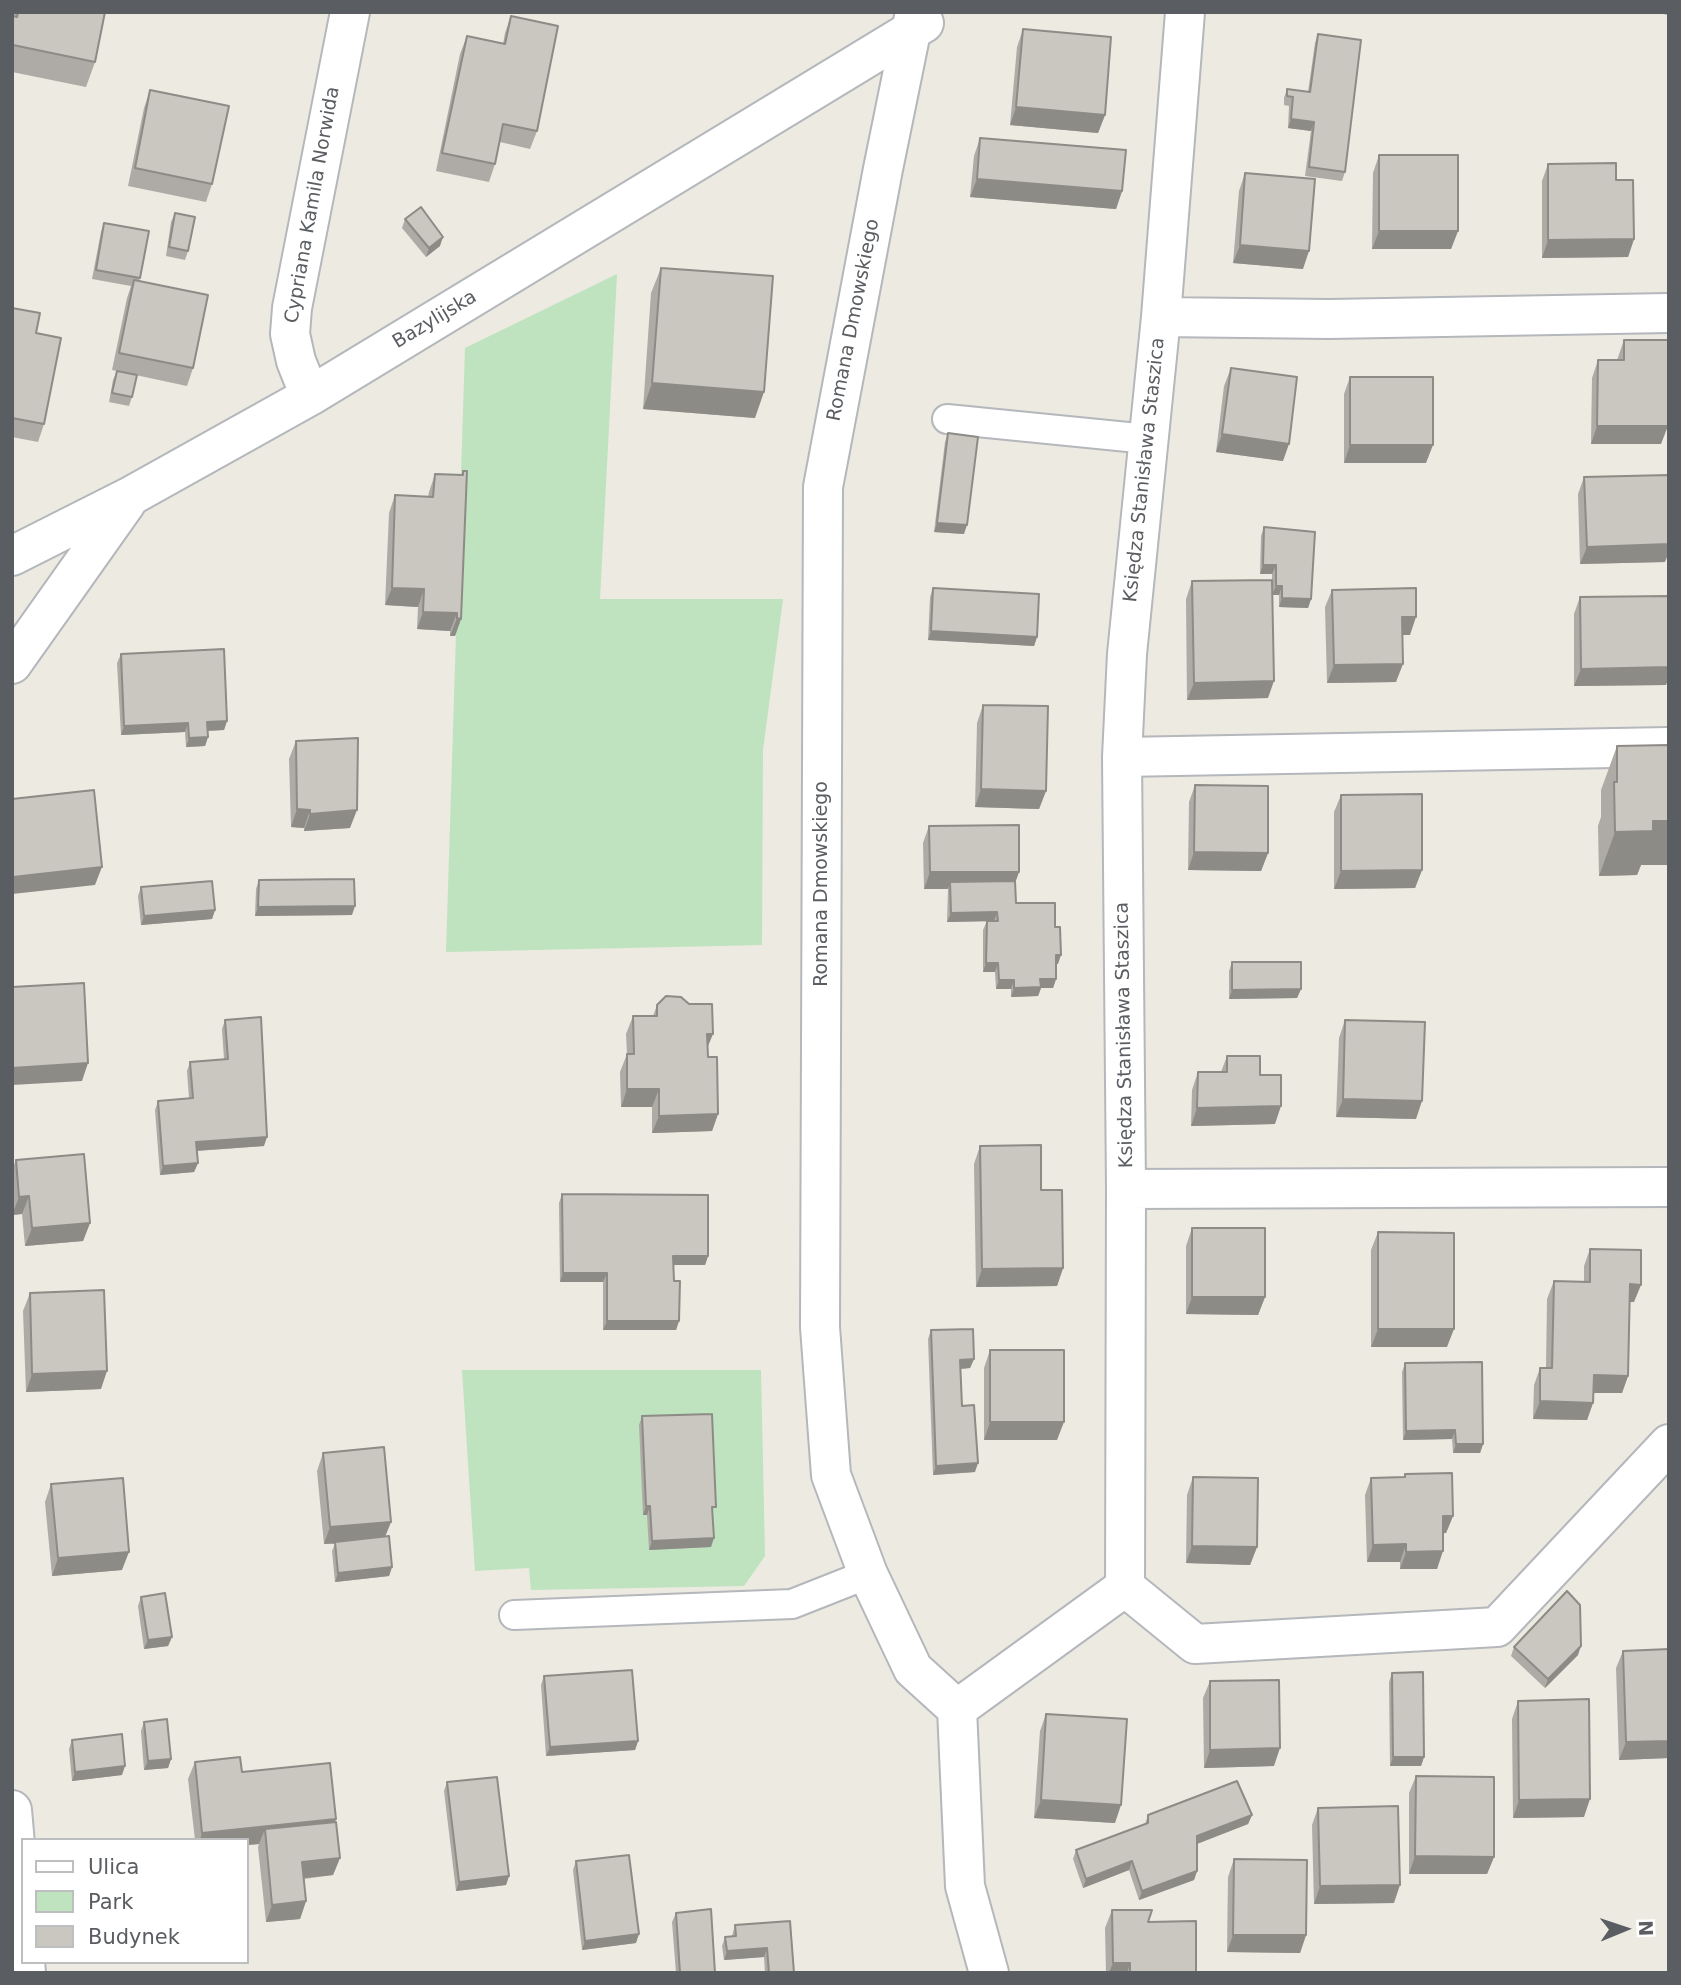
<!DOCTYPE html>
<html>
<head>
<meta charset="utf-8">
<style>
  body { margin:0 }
  #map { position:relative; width:1681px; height:1985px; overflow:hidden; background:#eceae1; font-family:"DejaVu Sans",sans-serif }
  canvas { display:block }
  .frame { position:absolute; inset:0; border:14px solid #5a5d61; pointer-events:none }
  .legend { position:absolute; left:21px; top:1838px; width:228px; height:126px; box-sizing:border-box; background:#fff; border:2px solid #bdbec0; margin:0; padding:9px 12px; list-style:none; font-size:21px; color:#5a5d61 }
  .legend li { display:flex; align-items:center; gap:14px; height:35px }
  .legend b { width:35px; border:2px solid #bdbec0 }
  .north { position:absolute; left:1590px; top:1894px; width:70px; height:70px; -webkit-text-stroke:5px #fff; paint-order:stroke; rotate:88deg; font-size:19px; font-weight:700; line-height:28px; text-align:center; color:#5a5d61 }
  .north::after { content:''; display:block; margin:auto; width:24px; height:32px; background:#5a5d61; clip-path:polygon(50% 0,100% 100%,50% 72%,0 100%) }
</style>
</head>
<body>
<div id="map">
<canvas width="1681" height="1985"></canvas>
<div class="frame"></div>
<ul class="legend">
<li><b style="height:9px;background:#fff"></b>Ulica</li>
<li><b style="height:19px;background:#bee3be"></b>Park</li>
<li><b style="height:19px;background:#cac6c0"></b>Budynek</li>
</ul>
<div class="north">N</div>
</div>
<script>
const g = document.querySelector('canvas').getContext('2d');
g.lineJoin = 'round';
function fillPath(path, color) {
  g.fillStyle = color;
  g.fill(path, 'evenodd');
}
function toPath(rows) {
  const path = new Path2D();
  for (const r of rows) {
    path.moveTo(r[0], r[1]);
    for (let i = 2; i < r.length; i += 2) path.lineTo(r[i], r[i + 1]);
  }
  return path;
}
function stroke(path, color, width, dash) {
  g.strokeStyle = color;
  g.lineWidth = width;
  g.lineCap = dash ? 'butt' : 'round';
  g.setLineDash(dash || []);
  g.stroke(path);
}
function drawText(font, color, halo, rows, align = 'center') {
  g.font = font + ' "DejaVu Sans",sans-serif';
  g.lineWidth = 7;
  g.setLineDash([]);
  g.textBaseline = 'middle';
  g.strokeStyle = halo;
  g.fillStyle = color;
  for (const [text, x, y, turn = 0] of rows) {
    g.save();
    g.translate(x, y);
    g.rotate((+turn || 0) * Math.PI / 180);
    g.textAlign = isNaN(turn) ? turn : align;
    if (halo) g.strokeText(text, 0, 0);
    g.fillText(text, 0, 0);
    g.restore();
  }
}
fillPath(toPath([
  [617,274,600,599,783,599,763,750,762,945,446,952,465,348],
  [462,1370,761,1370,765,1556,744,1586,531,1590,529,1568,475,1571]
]), '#bee3be');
const lane = toPath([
  [947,419,1148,439],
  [514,1615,792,1604,868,1574]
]);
const street = toPath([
  [915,12,883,169,823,487,820,1327,831,1475,868,1574,913,1669,957,1709],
  [1161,317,1329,319,1669,313],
  [310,396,296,361,290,334,292,308,350,12],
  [12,556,129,497,310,396,924,23],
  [12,664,126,503],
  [1122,757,1669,747],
  [1126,1189,1669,1187],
  [1125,1587,1195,1644,1497,1627,1669,1444],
  [12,1810,23,1934],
  [25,1962,26,1973],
  [989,1973,965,1886,957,1709,1125,1587,1126,1189,1122,757,1127,654,1161,317,1185,12]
]);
stroke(lane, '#b4b7bb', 32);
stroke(street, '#b4b7bb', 42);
stroke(lane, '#fff', 28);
stroke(street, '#fff', 38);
fillPath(toPath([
  [13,12,105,12,95,62,86,87,12,72],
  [511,16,537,131,530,149,500,142,495,164,489,182,436,171,460,54,467,36,503,44,505,33],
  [1023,29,1105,115,1098,133,1010,125,1017,47],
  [1318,34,1345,172,1342,181,1305,176,1311,131,1288,128,1289,106,1284,105,1284,98,1287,89,1308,92,1315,43],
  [150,90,212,184,206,202,128,186,144,108],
  [980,138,1122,191,1116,209,970,197,974,156],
  [1379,155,1458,231,1451,249,1372,249,1373,173],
  [1548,164,1616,180,1634,239,1628,257,1542,258,1542,181],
  [1245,173,1303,269,1233,263,1239,191],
  [175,213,188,251,185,260,166,256,171,222],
  [405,219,440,246,426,257,402,228],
  [104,223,140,278,139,281,193,368,187,386,126,373,132,397,129,406,109,402,113,380,117,371,112,370,127,298,131,286,92,279,101,232],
  [661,268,755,418,643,409,651,293],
  [12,308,36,333,44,424,38,442,12,437],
  [1624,340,1661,444,1591,444,1592,378,1598,360,1617,360],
  [1231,368,1283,461,1216,452,1224,386],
  [1350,377,1426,463,1344,463,1344,394],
  [948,433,964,534,934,532,945,442],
  [463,471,461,619,455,636,450,636,450,631,417,629,418,607,385,605,389,513,395,495,428,497,429,492,435,474,461,475],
  [1584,477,1665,562,1580,564,1578,494],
  [1264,527,1311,599,1308,608,1279,607,1279,595,1272,595,1268,698,1187,700,1186,599,1192,581,1272,590,1272,574,1260,574,1261,536],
  [933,588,1037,637,1034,646,928,640,930,597],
  [1332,590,1410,635,1402,635,1396,682,1327,683,1325,607],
  [1580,597,1666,685,1574,686,1574,614],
  [121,654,227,721,224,730,207,731,208,737,205,746,186,747,185,732,121,735,117,663],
  [983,705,1046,791,1039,809,975,807,977,723],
  [296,741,350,828,304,831,304,828,291,827,289,759],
  [1669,745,1669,865,1641,865,1637,875,1599,876,1598,826,1601,817,1601,790,1617,746],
  [1195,785,1268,853,1261,871,1188,870,1189,802],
  [1341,795,1422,870,1415,888,1334,889,1334,812],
  [929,826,1019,872,1015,882,1016,903,1055,927,1058,964,1056,964,1056,979,1053,988,1041,988,1038,996,1011,997,1011,989,996,989,995,972,983,972,983,930,987,921,994,921,947,922,948,889,924,889,923,843],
  [259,880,352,915,255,916,256,889],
  [141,887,215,910,212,919,141,925,138,896],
  [1232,962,1301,989,1297,998,1229,999,1229,971],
  [657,1005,707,1048,708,1057,718,1114,712,1131,652,1133,652,1107,621,1107,620,1072,627,1054,626,1034,633,1016,653,1016],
  [225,1020,264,1146,197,1151,198,1163,194,1172,160,1175,155,1110,158,1101,189,1098,187,1071,190,1062,224,1059,222,1029],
  [1345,1020,1416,1119,1336,1117,1339,1038],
  [1227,1056,1260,1075,1275,1124,1191,1126,1192,1090,1198,1072,1221,1072],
  [980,1146,1041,1190,1063,1268,1057,1286,976,1287,974,1164],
  [16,1160,90,1223,83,1241,25,1246,22,1214,12,1215,12,1170],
  [562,1194,708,1256,705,1265,673,1265,674,1281,679,1321,676,1330,603,1330,603,1282,560,1282,559,1203],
  [1192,1228,1265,1297,1258,1315,1186,1314,1186,1246],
  [1378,1232,1447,1347,1371,1347,1371,1250],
  [1590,1249,1634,1302,1630,1302,1628,1376,1622,1393,1593,1393,1593,1403,1587,1420,1533,1419,1534,1385,1540,1368,1546,1368,1547,1299,1554,1281,1584,1282,1584,1266],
  [30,1293,101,1389,26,1392,23,1311],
  [931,1330,974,1359,970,1368,961,1369,962,1406,975,1472,933,1475,928,1339],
  [990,1350,1057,1440,984,1440,984,1368],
  [1405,1363,1483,1444,1480,1453,1453,1453,1452,1439,1403,1440,1402,1372],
  [642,1416,713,1515,711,1547,649,1550,647,1515,643,1515,639,1425],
  [323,1453,391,1522,385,1537,392,1567,389,1576,335,1582,332,1551,335,1544,324,1544,317,1471],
  [1193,1477,1257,1547,1250,1565,1186,1563,1187,1495],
  [1404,1477,1453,1516,1446,1533,1443,1533,1437,1569,1400,1569,1400,1562,1367,1562,1365,1495,1371,1478],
  [51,1484,122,1570,52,1576,45,1502],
  [141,1597,172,1637,168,1646,144,1649,138,1606],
  [1514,1647,1578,1655,1545,1688,1511,1656],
  [1669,1649,1669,1758,1619,1760,1616,1668,1623,1651],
  [1392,1673,1424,1757,1421,1766,1390,1766,1389,1682],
  [544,1676,638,1741,635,1750,546,1756,541,1685],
  [1210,1681,1274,1766,1204,1768,1203,1698],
  [1518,1701,1584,1817,1513,1818,1512,1719],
  [1046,1714,1115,1823,1034,1818,1040,1731],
  [144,1722,171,1759,168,1768,144,1770,141,1731],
  [72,1740,122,1775,72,1781,69,1749],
  [195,1762,242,1772,336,1819,335,1822,340,1858,333,1875,304,1879,306,1901,300,1919,266,1922,258,1847,259,1844,247,1845,247,1840,195,1840,188,1779],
  [1416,1776,1494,1857,1487,1874,1409,1874,1409,1793],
  [447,1782,509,1876,506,1885,456,1891,444,1791],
  [1318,1808,1394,1903,1314,1904,1312,1825],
  [1148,1815,1252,1815,1248,1824,1197,1844,1197,1871,1194,1880,1139,1900,1129,1870,1083,1888,1073,1859,1076,1850,1145,1824],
  [1234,1859,1306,1935,1300,1953,1227,1952,1228,1877],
  [576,1861,636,1943,582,1950,573,1870],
  [1112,1910,1196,1973,1106,1973,1105,1928],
  [676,1913,715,1973,676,1973,672,1922],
  [790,1921,794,1973,765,1973,764,1957,724,1960,722,1946,725,1937,732,1936,735,1925]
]), '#aeaaa5');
fillPath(toPath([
  [1652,12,1669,12,1669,15],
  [1016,107,1105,115,1098,133,1010,125],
  [1291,119,1314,122,1311,131,1288,128],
  [977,179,1122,191,1116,209,970,197],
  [1379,231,1458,231,1451,249,1372,249],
  [443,237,440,246,426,257,429,248],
  [1634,239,1628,257,1542,258,1548,240],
  [1240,245,1309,251,1303,269,1233,263],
  [652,383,764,392,755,418,643,409],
  [1597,426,1668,426,1661,444,1591,444],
  [1222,434,1289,444,1283,461,1216,452],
  [1350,445,1433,445,1426,463,1344,463],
  [937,523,967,525,964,534,934,532],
  [1669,544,1669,552,1665,562,1580,564,1587,547],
  [1263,565,1276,565,1272,574,1260,574],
  [1276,586,1282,586,1279,595,1272,595],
  [392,588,424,589,418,607,385,605],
  [1282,598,1311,599,1308,608,1279,607],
  [423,612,457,613,450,631,417,629],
  [1402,617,1416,617,1410,635,1396,635],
  [457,618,461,619,455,636,450,636],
  [931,631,1037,637,1034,646,928,640],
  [1403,664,1396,682,1327,683,1334,665],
  [1669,667,1669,678,1666,685,1574,686,1581,669],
  [1274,681,1268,698,1187,700,1194,683],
  [227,721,224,730,203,731,207,722],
  [188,723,185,732,121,735,124,726],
  [208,737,205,746,186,747,189,738],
  [981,789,1046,791,1039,809,975,807],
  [297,809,310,810,304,828,291,827],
  [357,810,350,828,304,831,310,814],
  [1653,821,1669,821,1669,865,1641,865,1637,875,1599,876,1615,832],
  [1194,852,1268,853,1261,871,1188,870],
  [102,867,95,885,12,894,13,877],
  [1422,870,1415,888,1334,889,1341,871],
  [930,872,1019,872,1013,889,950,882,948,889,924,889],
  [355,906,352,915,255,916,258,907],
  [215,910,212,919,141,925,144,916],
  [997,912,994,921,947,922,951,913],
  [1056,955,1061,955,1058,964,1053,964],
  [986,963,998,963,995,972,983,972],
  [1040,979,1056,979,1053,988,1041,988,1038,996,1011,997,1014,988],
  [999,980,1014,980,1011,989,996,989],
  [1301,989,1297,998,1229,999,1232,990],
  [707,1034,713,1034,706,1051],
  [88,1063,82,1081,12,1085,12,1068],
  [627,1089,659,1089,652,1107,621,1107],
  [1343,1099,1422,1101,1416,1119,1336,1117],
  [1281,1106,1275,1124,1191,1126,1197,1108],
  [718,1114,712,1131,652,1133,659,1116],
  [267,1137,264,1146,193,1151,196,1142],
  [198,1163,194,1172,160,1175,163,1166],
  [29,1196,22,1214,12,1215,19,1197],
  [90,1223,83,1241,25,1246,32,1228],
  [673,1256,708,1256,705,1265,670,1265],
  [1063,1268,1057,1286,976,1287,982,1269],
  [563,1273,607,1273,603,1282,560,1282],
  [1630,1284,1641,1285,1634,1302,1623,1302],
  [1192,1297,1265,1297,1258,1315,1186,1314],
  [607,1321,679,1321,676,1330,603,1330],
  [1378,1329,1454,1329,1447,1347,1371,1347],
  [974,1359,970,1368,957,1369,960,1360],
  [107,1371,101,1389,26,1392,32,1374],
  [1594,1375,1628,1376,1622,1393,1587,1393],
  [1540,1401,1593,1403,1587,1420,1533,1419],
  [990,1422,1064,1422,1057,1440,984,1440],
  [1455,1430,1452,1439,1403,1440,1406,1431],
  [1456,1444,1483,1444,1480,1453,1453,1453],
  [978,1463,975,1472,933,1475,936,1466],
  [646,1506,650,1506,647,1515,643,1515],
  [1443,1516,1453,1516,1446,1533,1437,1534],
  [391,1522,384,1539,324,1544,330,1527],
  [714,1538,711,1547,649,1550,652,1541],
  [1406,1544,1400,1562,1367,1562,1373,1545],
  [1192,1546,1257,1547,1250,1565,1186,1563],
  [1443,1551,1437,1569,1400,1569,1406,1552],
  [129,1552,122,1570,52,1576,58,1558],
  [392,1567,389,1576,335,1582,338,1573],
  [172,1637,168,1646,144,1649,148,1640],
  [1581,1646,1578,1655,1545,1688,1548,1679],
  [638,1741,635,1750,546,1756,550,1747],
  [1669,1741,1669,1758,1619,1760,1626,1742],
  [1280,1748,1274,1766,1204,1768,1210,1750],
  [1393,1757,1424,1757,1421,1766,1390,1766],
  [171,1759,168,1768,144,1770,148,1761],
  [125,1766,122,1775,72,1781,75,1772],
  [1590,1799,1584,1817,1513,1818,1519,1800],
  [1041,1800,1121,1805,1115,1823,1034,1818],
  [1252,1815,1248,1824,1194,1845,1197,1836],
  [336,1819,330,1836,265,1829,259,1844,247,1845,247,1840,200,1840,202,1833],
  [1415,1856,1494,1857,1487,1874,1409,1874],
  [340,1858,333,1875,295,1879,302,1862],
  [1132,1861,1129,1870,1083,1888,1086,1879],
  [1197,1871,1194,1880,1139,1900,1142,1891],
  [509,1876,506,1885,456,1891,459,1882],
  [1400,1885,1394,1903,1314,1904,1320,1886],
  [306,1901,300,1919,266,1922,272,1905],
  [639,1934,636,1943,582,1950,585,1941],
  [1233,1935,1306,1935,1300,1953,1227,1952],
  [767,1948,764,1957,724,1960,727,1951],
  [1113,1963,1130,1963,1127,1973,1109,1973]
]), '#8d8b86');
const building = toPath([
  [18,12,105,12,95,62,13,45,12,51,12,16,17,17,18,12],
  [511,16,558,26,537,131,503,124,495,164,442,153,467,36,505,44,511,16],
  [1023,29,1111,37,1105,115,1016,107,1023,29],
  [1318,34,1361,40,1345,172,1309,167,1314,122,1291,119,1293,97,1287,96,1287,89,1310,92,1318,34],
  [150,90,229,106,212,184,135,168,150,90],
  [980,138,1126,150,1122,191,977,179,980,138],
  [1379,155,1458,155,1458,231,1379,231,1379,155],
  [1616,163,1616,180,1633,180,1634,239,1548,240,1548,164,1616,163],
  [1245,173,1315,179,1309,251,1240,245,1245,173],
  [421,207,443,237,429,248,405,219,421,207],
  [175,213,195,217,188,251,169,247,175,213],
  [104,223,149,231,140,278,96,270,104,223],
  [661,268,773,276,764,392,652,383,661,268],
  [134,280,208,295,193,368,119,353,134,280],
  [12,308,40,313,36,333,61,338,44,424,12,418,12,308],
  [1624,340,1668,340,1668,426,1597,426,1598,360,1624,360,1624,340],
  [1231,368,1297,377,1289,444,1222,434,1231,368],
  [117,371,137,375,132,397,112,393,117,371],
  [1350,377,1433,377,1433,445,1350,445,1350,377],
  [948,433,978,437,967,525,937,523,948,433],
  [463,471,467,471,461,619,457,618,457,613,423,612,424,589,392,588,395,495,433,497,435,474,463,475,463,471],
  [1669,475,1669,544,1587,547,1584,477,1669,475],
  [1264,527,1315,532,1311,599,1282,598,1282,586,1276,586,1276,565,1263,565,1264,527],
  [1272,580,1274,681,1194,683,1192,581,1272,580],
  [933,588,1039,594,1037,637,931,631,933,588],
  [1416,588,1416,617,1402,617,1403,664,1334,665,1332,590,1416,588],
  [1669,596,1669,667,1581,669,1580,597,1669,596],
  [224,649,227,721,207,722,208,737,189,738,188,723,124,726,121,654,224,649],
  [983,705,1048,706,1046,791,981,789,983,705],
  [358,738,357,810,310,814,310,810,297,809,296,741,358,738],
  [1669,745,1669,821,1653,821,1653,831,1615,832,1614,782,1617,782,1617,746,1669,745],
  [1195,785,1268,786,1268,853,1194,852,1195,785],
  [94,790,102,867,13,877,12,799,94,790],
  [1422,794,1422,870,1341,871,1341,795,1422,794],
  [1019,825,1019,872,930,872,929,826,1019,825],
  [354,879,355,906,258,907,259,880,354,879],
  [212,881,215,910,144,916,141,887,212,881],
  [1015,881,1016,903,1055,903,1055,927,1060,927,1061,955,1056,955,1056,979,1040,979,1041,987,1014,988,1014,980,999,980,998,963,986,963,987,921,998,921,997,912,951,913,950,882,1015,881],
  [1232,962,1301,962,1301,989,1232,990,1232,962],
  [84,983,88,1063,12,1068,12,987,84,983],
  [666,996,681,997,689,1004,712,1004,713,1034,707,1034,708,1057,717,1057,718,1114,659,1116,659,1089,627,1089,627,1054,634,1054,633,1016,657,1016,657,1005,666,996],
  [261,1017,267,1137,196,1142,198,1163,163,1166,158,1101,193,1098,190,1062,228,1059,225,1020,261,1017],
  [1345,1020,1425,1022,1422,1101,1343,1099,1345,1020],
  [1227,1056,1260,1056,1260,1075,1281,1075,1281,1106,1197,1108,1198,1072,1227,1072,1227,1056],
  [1041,1145,1041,1190,1062,1190,1063,1268,982,1269,980,1146,1041,1145],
  [84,1154,90,1223,32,1228,29,1196,19,1197,16,1160,84,1154],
  [562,1194,708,1195,708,1256,673,1256,674,1281,680,1281,679,1321,607,1321,607,1273,563,1273,562,1194],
  [1192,1228,1265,1228,1265,1297,1192,1297,1192,1228],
  [1378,1232,1454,1233,1454,1329,1378,1329,1378,1232],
  [1590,1249,1641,1250,1641,1285,1630,1284,1628,1376,1594,1375,1593,1403,1540,1401,1540,1368,1552,1368,1554,1281,1590,1282,1590,1249],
  [104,1290,107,1371,32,1374,30,1293,104,1290],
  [973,1329,974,1359,960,1360,962,1406,974,1405,978,1463,936,1466,931,1330,973,1329],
  [990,1350,1064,1350,1064,1422,990,1422,990,1350],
  [1482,1362,1483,1444,1456,1444,1455,1430,1406,1431,1405,1363,1482,1362],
  [712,1414,716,1507,712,1507,714,1538,652,1541,650,1506,646,1506,642,1416,712,1414],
  [384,1447,391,1522,330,1527,323,1453,384,1447],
  [1452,1473,1453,1516,1443,1516,1443,1551,1406,1552,1406,1544,1373,1545,1371,1478,1405,1477,1405,1474,1452,1473],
  [1193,1477,1258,1478,1257,1547,1192,1546,1193,1477],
  [123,1478,129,1552,58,1558,51,1484,123,1478],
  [389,1536,392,1567,338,1573,335,1542,389,1536],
  [1567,1591,1580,1605,1581,1646,1548,1679,1514,1647,1567,1591],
  [165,1593,172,1637,148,1640,141,1597,165,1593],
  [1669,1649,1669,1741,1626,1742,1623,1651,1669,1649],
  [632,1670,638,1741,550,1747,544,1676,632,1670],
  [1423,1672,1424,1757,1393,1757,1392,1673,1423,1672],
  [1279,1680,1280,1748,1210,1750,1210,1681,1279,1680],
  [1589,1699,1590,1799,1519,1800,1518,1701,1589,1699],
  [1046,1714,1127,1719,1121,1805,1041,1800,1046,1714],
  [167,1719,171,1759,148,1761,144,1722,167,1719],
  [122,1734,125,1766,75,1772,72,1740,122,1734],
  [240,1757,242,1772,330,1763,336,1819,202,1833,195,1762,240,1757],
  [1416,1776,1494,1777,1494,1857,1415,1856,1416,1776],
  [497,1777,509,1876,459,1882,447,1782,497,1777],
  [1237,1781,1252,1815,1197,1836,1197,1871,1142,1891,1132,1861,1086,1879,1076,1850,1148,1823,1148,1815,1237,1781],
  [1398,1806,1400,1885,1320,1886,1318,1808,1398,1806],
  [336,1822,340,1858,302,1862,306,1901,272,1905,265,1829,336,1822],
  [629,1855,639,1934,585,1941,576,1861,629,1855],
  [1234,1859,1307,1860,1306,1935,1233,1935,1234,1859],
  [711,1909,715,1973,680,1973,676,1913,711,1909],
  [1112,1910,1152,1910,1148,1922,1196,1921,1196,1973,1130,1973,1130,1963,1113,1963,1112,1910],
  [790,1921,794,1973,769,1973,767,1948,727,1951,725,1937,736,1936,735,1925,790,1921]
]);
fillPath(building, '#cac6c0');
stroke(building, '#8d8b86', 2);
drawText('19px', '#5a5d61', '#fff', [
  ["Cypriana Kamila Norwida",313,205,-80],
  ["Bazylijska",435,320,-31],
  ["Romana Dmowskiego",854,320,-79],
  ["Księdza Stanisława Staszica",1145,470,-84],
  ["Romana Dmowskiego",822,884,-90],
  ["Księdza Stanisława Staszica",1125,1035,-91]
]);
</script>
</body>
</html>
